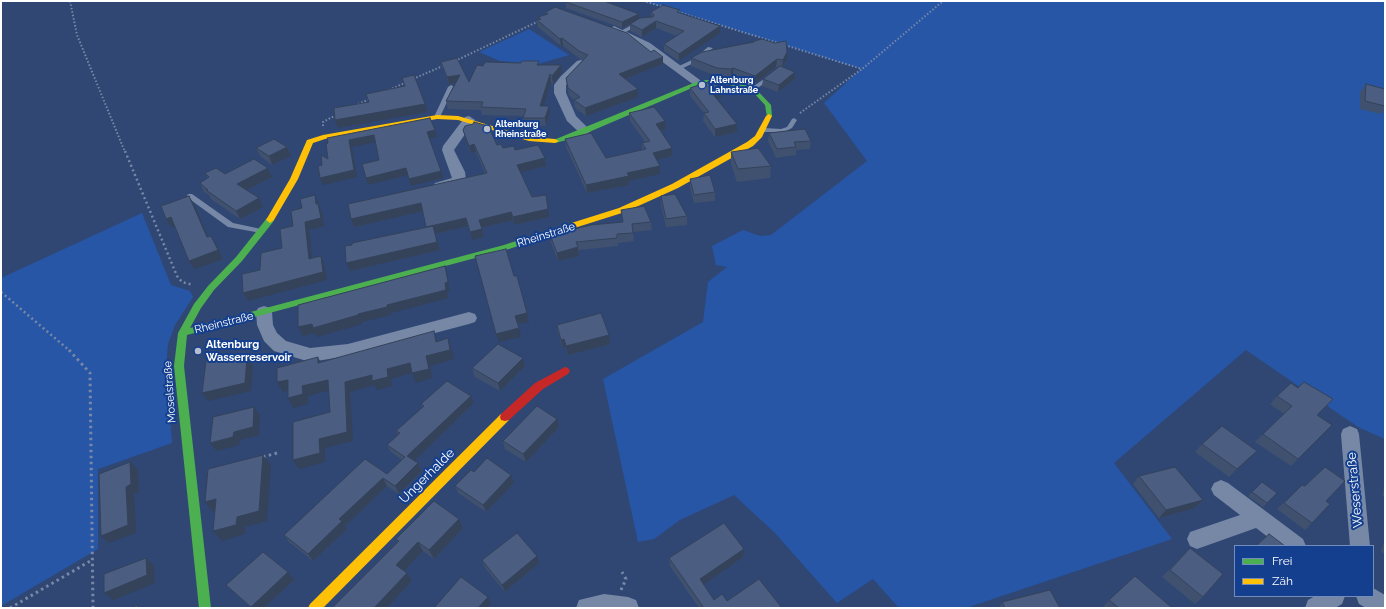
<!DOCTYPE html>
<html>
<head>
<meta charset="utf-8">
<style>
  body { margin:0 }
  #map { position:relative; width:1386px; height:609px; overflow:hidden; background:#304773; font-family:Raleway,sans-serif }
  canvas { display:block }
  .frame { position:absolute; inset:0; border:2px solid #fff; pointer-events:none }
  .legend { position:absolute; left:1234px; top:545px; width:140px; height:52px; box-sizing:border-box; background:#143f8f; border:1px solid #728cbc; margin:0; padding:5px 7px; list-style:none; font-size:12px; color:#fff }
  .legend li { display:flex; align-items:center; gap:8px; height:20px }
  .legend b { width:20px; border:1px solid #728cbc }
</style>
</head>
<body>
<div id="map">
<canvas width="1386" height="609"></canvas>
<div class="frame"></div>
<ul class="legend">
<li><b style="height:5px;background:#4caf50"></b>Frei</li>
<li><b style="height:5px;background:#ffc107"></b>Zäh</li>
</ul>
</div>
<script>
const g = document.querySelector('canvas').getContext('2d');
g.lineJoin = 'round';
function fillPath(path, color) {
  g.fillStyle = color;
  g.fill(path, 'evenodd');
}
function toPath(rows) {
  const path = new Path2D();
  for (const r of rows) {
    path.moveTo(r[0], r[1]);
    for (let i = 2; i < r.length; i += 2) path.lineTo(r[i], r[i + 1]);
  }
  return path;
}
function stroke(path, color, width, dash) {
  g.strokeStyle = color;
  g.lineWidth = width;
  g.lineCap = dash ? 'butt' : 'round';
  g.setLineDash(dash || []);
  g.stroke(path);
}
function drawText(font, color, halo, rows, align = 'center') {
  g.font = font + ' Raleway,sans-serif';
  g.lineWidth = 4;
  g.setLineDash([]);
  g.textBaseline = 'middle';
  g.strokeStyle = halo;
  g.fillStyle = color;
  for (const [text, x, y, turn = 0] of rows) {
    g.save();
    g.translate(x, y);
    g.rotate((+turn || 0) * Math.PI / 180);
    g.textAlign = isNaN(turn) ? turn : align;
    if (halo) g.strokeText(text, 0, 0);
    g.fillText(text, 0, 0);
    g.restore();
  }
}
fillPath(toPath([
  [643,1,1385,1,1385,439,1358,427,1246,350,1114,463,1172,539,966,608,899,608,873,579,837,603,774,532,734,495,680,520,654,539,638,542,603,379,703,322,708,282,727,267,716,265,712,246,743,230,760,236,771,235,867,161,824,103,861,69],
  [529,29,569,55,538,64,500,61,479,52],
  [142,213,171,285,190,291,193,297,175,325,168,344,166,369,172,443,98,469,98,549,1,606,1,278]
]), '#2756a6');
stroke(toPath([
  [70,1,77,35,125,152],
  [643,1,664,7],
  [678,12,862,69],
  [455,61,539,21],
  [413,79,445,65],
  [389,90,407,82],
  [358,104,370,99],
  [800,113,862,69,943,1],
  [323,126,323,122,336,115]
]), '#7788a6', 2, [1.5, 2]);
stroke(toPath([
  [125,151,177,276,182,282,193,285],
  [1,292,70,351]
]), '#7788a6', 2.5, [2, 3]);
stroke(toPath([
  [69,350,90,373,93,608],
  [263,457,277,453],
  [621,590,626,579,622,572],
  [10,608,92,560]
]), '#7788a6', 3, [2.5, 3.5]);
fillPath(toPath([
  [637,22,642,23,624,33,619,32,637,22],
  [708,47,713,48,698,61,681,69,677,69,677,67,694,59,708,47],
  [771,74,774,76,773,77,755,90,751,90,751,88,771,74],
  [451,85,454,87,440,117,439,118,435,118,434,117,448,87,451,85],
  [794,118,797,120,792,128,784,132,764,132,761,130,764,128,781,129,787,127,792,119,794,118],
  [188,194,192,194,233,223,261,229,265,231,261,233,228,227,188,198,187,196,188,194]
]), '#7788a6');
fillPath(toPath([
  [614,26,650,43,704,83,702,85,694,85,642,47,610,31,609,29,614,26],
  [581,60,587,63,566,85,566,93,576,116,591,131,585,135,581,134,567,121,554,93,554,85,561,76,577,61,581,60],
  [469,116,475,120,454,150,465,172,466,179,458,186,440,190,435,189,433,186,435,183,452,178,442,150,443,146,465,117,469,116],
  [264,306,270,308,272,312,273,325,277,333,286,341,310,348,348,344,469,312,475,314,477,318,475,322,469,324,348,356,310,362,274,351,264,341,257,325,256,312,258,308,264,306],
  [1350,426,1357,429,1359,434,1370,546,1350,546,1341,434,1343,429,1350,426],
  [1221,480,1228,483,1303,539,1306,546,1280,546,1256,528,1197,549,1190,546,1187,539,1190,532,1240,515,1214,495,1211,489,1214,483,1221,480],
  [1373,588,1385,595,1385,608,1366,608,1359,604,1356,596,1373,596,1373,588],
  [604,594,628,597,636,600,639,608,576,608,579,600,604,594],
  [1315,596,1345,596,1342,604,1335,608,1305,608,1308,600,1315,596]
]), '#7788a6');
fillPath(toPath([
  [706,80,730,81,755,88,771,105,772,116,769,118,767,117,765,105,751,90,730,85,706,84,699,85,575,138,555,143,551,141,696,82,706,80],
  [270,217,274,220,273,222,242,261,214,290,201,308,190,328,504,245,549,230,553,233,552,235,509,249,187,335,184,366,211,608,199,608,174,366,178,333,194,304,208,286,236,257,267,218,270,217]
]), '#4caf50');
fillPath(toPath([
  [769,114,772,116,762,137,753,146,678,188,625,212,549,236,545,233,546,231,619,208,672,184,747,142,755,136,766,116,769,114],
  [437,115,458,116,530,137,555,139,559,141,555,143,529,141,458,120,437,119,325,139,313,143,298,179,274,220,270,223,266,220,290,179,307,140,323,135,437,115],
  [505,413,509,414,510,417,509,420,323,608,308,608,310,604,501,414,505,413]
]), '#ffc107');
fillPath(toPath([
  [565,367,568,368,570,371,568,374,543,389,509,420,505,421,501,420,500,417,501,414,535,383,565,367]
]), '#c62828');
fillPath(toPath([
  [568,1,606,1,606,2,639,14,639,19,651,17,651,12,680,13,720,26,720,33,679,61,664,51,664,44,677,36,656,28,642,37,630,31,630,25,622,28,566,8,566,2],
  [546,12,663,64,626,79,638,89,638,97,586,116,575,108,574,100,569,96,566,78,583,60,580,59,563,46,561,46,538,27,537,20,539,19,538,17,546,14],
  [787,52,787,59,783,67,795,72,795,79,778,92,762,86,763,79,778,67,776,67,755,83,733,75,731,77,716,76,691,66,691,58],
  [441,62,469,82,540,65,562,73,553,84,551,82,543,106,550,114,546,126,524,125,523,118,524,116,482,115,481,110,448,109,446,101,455,83,449,84,443,69],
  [1366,84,1385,89,1385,109,1381,114,1360,109,1360,92],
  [690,88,722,97,717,99,737,132,715,137,703,121,704,113,690,96],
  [629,113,666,129,660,131,672,148,672,156,657,160,660,174,629,181,629,185,587,193,566,147,565,139,606,158,642,150,642,143,645,142,630,121],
  [463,130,503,148,515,150,545,158,546,166,520,172,532,197,549,217,514,225,513,220,482,228,484,237,472,240,468,226,435,234,440,250,350,271,427,227,423,211,354,227,351,219,485,173,476,152,471,153,465,137],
  [769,133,811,141,810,149,796,150,796,155,776,158,768,141],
  [287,147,291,156,272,165,260,156,256,148],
  [731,152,771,166,770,178,737,182,731,164],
  [268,168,272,177,246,190,263,207,240,219,211,199,209,195,204,192,200,183,208,178,205,173,225,174],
  [690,179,715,192,715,201,694,203,690,187],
  [661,196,687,216,687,225,666,227,661,204],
  [621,210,651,222,652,230,633,232,634,241,618,243,618,246,579,250,579,256,558,261,551,243,550,235,623,222],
  [557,325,609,335,610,344,568,355,566,347,563,348,558,333],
  [523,358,525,366,500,391,475,377,472,368],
  [1277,396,1317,415,1332,425,1291,466,1255,442,1263,434,1284,414,1270,404],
  [474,403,414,461,418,463,422,471,399,494,387,486,345,526,347,529,313,561,289,542,284,535,387,474,402,460,391,452,387,445,398,435,396,431,422,408,421,404],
  [559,427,526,462,505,449,503,441],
  [1202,444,1249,459,1229,477,1195,452],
  [1325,467,1326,501,1312,523,1305,530,1277,509,1302,485,1305,486],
  [474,472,514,483,486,512,458,493,455,486],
  [1139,476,1203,500,1195,508,1159,518,1133,484],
  [1262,482,1277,493,1263,507,1248,496],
  [1385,484,1385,497,1382,495],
  [459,519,463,528,434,559,423,551,404,571,407,573,412,581,387,608,332,608,398,542,396,539],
  [1385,526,1385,533,1384,532],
  [1385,538,1385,554,1381,552],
  [1190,548,1203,597,1195,604,1162,577],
  [743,557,703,584,714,600,782,608,699,608,670,566,669,558],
  [482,560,539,563,505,592,485,568],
  [288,572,294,580,264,608,251,608,226,585],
  [1109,600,1170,608,1105,608,1103,607],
  [1002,602,1060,608,999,608]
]), '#40516f');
fillPath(toPath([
  [639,14,639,20,622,28,622,22],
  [656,21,656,28,642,37,642,30],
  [720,26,720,33,679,61,679,54],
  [562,38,563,46,561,46,560,39],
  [787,52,787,59,782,68,783,60],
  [663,57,663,64,620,81,619,74],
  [777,59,776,67,755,83,755,76],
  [561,65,562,73,553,84,552,76],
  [733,68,733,75,731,77,731,69],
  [795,72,795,79,778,92,779,85],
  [550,74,551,82,541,114,540,106],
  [460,75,462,82,449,84,447,77],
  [638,89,638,97,586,116,585,108],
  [722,89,722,97,712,101,712,93],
  [425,104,427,112,338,128,335,120],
  [549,106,550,114,546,126,545,118],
  [665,121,666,129,656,132,656,124],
  [737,124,737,132,715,137,715,129],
  [435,130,437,137,429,139,427,132],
  [374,135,376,142,352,147,357,177,323,185,320,178,349,140],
  [474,144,476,152,471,153,469,146],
  [287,147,291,156,272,165,269,156],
  [672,148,672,156,653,161,653,153],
  [545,158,546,166,518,173,517,165],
  [660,166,660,174,629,181,629,185,587,193,586,185,627,173],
  [268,168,272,177,242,192,237,184],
  [406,168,408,175,368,185,366,178],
  [441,171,443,178,411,186,409,179],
  [315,195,322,212,324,226,309,230,313,267,309,259,305,222,316,204],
  [546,195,549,217,514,225,513,217],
  [189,196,194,204,212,246,207,237],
  [259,198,263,207,240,219,236,211],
  [421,203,424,211,354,227,351,219],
  [511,212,513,220,481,228,479,220],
  [171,217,176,226,171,227,166,219],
  [466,218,468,226,435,234,440,250,350,271,346,263,437,242,426,227],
  [482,229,484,237,472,240,470,232],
  [211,236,216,244,223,259,195,269,189,261],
  [578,247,579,256,558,261,557,253],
  [321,256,324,264,327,280,248,301,243,293],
  [445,266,447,274,450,291,447,292,449,298,391,313,391,315,362,322,362,324,317,337,315,333,303,336,298,327,358,314,387,305,445,283],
  [527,313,529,322,517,324,515,316],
  [519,328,521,337,499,342,496,334],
  [434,331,437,341,439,351,436,342],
  [609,335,610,344,568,355,566,346],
  [448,338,451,348,454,359,430,366,432,378,416,383,412,373,391,379,392,386,377,390,374,385,350,392,353,441,325,448,325,462,299,469,293,460,319,439,345,382,387,369,426,356],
  [564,339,566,347,563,348,561,340],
  [229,356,235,365,229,362],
  [318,357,323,367,318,363],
  [247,358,253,366,251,391,208,401,202,393],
  [523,358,525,366,500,391,498,383],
  [288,380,293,389,283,392,277,382],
  [328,380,334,389,308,396,308,404,293,408,288,398,302,386],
  [471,396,474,403,411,464,407,456],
  [254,407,260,415,259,435,240,440,239,445,217,451,210,443,234,432],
  [557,419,559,427,526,462,523,454],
  [1257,451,1249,459,1229,477,1237,469],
  [263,455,271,465,267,521,245,527,245,534,222,541,213,531,237,517],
  [130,462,138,470,139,492,134,494,136,533,109,543,101,536,126,487],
  [418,463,422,471,399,494,395,486],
  [511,475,514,483,486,512,483,505],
  [383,478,387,486,345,526,347,529,313,561,308,554,339,519],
  [216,499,225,509,213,512,205,502],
  [1203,500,1195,508,1159,518,1166,510],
  [459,519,463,528,434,559,429,550],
  [418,542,423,551,402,573,396,565],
  [744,549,743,557,700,587,700,579],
  [537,556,539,563,505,592,502,585],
  [146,558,154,565,155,583,113,600,104,593],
  [288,572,294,580,264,608,252,608,251,607],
  [407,573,412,581,387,608,374,608],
  [488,597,491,604,487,608,478,608]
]), '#34425a');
const building = toPath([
  [568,1,604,1,639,14,622,22,566,2,568,1],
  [663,5,680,10,677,12,720,26,679,54,664,44,684,31,656,21,642,30,630,24,640,18,653,17,654,15,651,12,663,5],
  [555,7,627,33,651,52,654,50,663,57,619,74,638,89,585,108,574,100,580,97,568,88,566,78,588,55,579,51,562,38,560,39,537,20,541,19,538,17,548,14,546,12,555,7],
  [762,39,775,43,786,41,787,52,783,60,777,59,755,76,733,68,731,69,717,68,691,58,702,52,754,42,754,41,762,39],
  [457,58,469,82,477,65,483,66,485,62,521,63,522,61,539,61,537,65,561,65,552,76,550,74,540,106,549,106,545,118,523,118,526,109,481,107,483,102,446,101,460,75,447,77,441,62,457,58],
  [780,66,795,72,779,85,763,79,780,66],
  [414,75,425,104,335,120,334,108,369,102,366,94,405,86,402,78,414,75],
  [711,81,722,89,712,93,737,124,715,129,704,113,709,112,690,88,711,81],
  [1366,84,1385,89,1385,106,1365,101,1366,84],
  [654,107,665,121,656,124,672,148,653,153,660,166,627,173,629,176,586,185,565,139,591,133,606,158,646,149,642,143,650,141,629,113,654,107],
  [430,118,435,130,427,132,441,171,409,179,406,168,366,178,362,164,379,160,374,135,349,140,354,170,320,178,318,166,322,165,321,155,328,159,326,144,328,143,327,138,430,118],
  [474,122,488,126,497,145,501,144,503,148,514,146,515,150,538,145,545,158,517,165,532,197,546,195,548,209,513,217,511,212,479,220,482,229,470,232,466,218,426,227,421,203,351,219,348,204,487,173,474,144,469,146,463,130,465,126,473,124,474,122],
  [805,129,811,141,794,142,796,147,777,149,769,133,805,129],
  [274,139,287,147,269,156,256,148,274,139],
  [758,148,771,166,738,169,731,152,758,148],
  [254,159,268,168,237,184,259,198,236,211,206,190,208,190,200,183,209,177,205,173,216,168,225,174,254,159],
  [710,175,715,192,694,195,690,179,710,175],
  [675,194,687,216,666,219,661,196,675,194],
  [315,195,316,204,318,204,321,218,305,222,309,259,321,256,323,272,243,293,242,274,260,270,261,253,282,248,280,229,293,226,291,211,302,208,300,199,315,195],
  [189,196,207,237,211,236,218,250,189,261,171,217,166,219,161,206,189,196],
  [644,206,651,222,632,224,633,233,617,234,617,238,576,242,578,247,557,253,550,235,591,225,623,222,621,210,644,206],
  [433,226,437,242,346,263,345,246,352,245,352,243,433,226],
  [506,249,514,276,517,276,527,313,515,316,519,328,496,334,475,256,506,249],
  [445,266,448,282,445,283,446,290,387,305,387,307,358,314,358,315,313,328,312,324,298,327,298,305,445,266],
  [601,313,609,335,566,346,564,339,561,340,557,325,601,313],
  [434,331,436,342,448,338,450,350,426,356,429,369,412,373,410,363,387,369,388,377,372,381,372,375,345,382,347,432,319,439,320,453,293,460,293,422,330,412,328,380,302,386,303,394,288,398,288,380,277,382,277,368,318,357,318,363,434,331],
  [498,344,523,358,498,383,472,368,498,344],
  [229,356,229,362,247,358,245,383,202,393,206,361,229,356],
  [447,381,471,396,407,456,418,463,395,486,383,478,339,519,342,521,308,554,284,535,365,459,387,474,405,457,387,445,400,433,396,431,424,406,421,404,447,381],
  [1304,382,1333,399,1317,415,1332,425,1298,459,1263,434,1292,406,1277,396,1291,383,1298,388,1304,382],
  [537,406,557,419,523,454,503,441,537,406],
  [254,407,253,427,234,432,233,437,210,443,213,417,254,407],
  [1222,426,1257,451,1237,469,1202,444,1222,426],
  [263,455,259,511,237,517,236,525,213,531,216,499,205,502,208,469,263,455],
  [487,458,511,475,483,505,455,486,471,470,474,472,487,458],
  [130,462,131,484,126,487,128,525,101,536,99,474,130,462],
  [1175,467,1203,500,1166,510,1139,476,1175,467],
  [1325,467,1345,481,1326,501,1330,504,1312,523,1284,503,1302,485,1305,486,1325,467],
  [1262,482,1277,493,1267,503,1252,492,1262,482],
  [434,501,459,519,429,550,418,542,396,565,407,573,374,608,332,608,399,541,396,539,434,501],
  [724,523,744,549,700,579,714,600,722,594,727,601,759,579,782,608,704,608,669,558,724,523],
  [517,533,537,556,502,585,482,560,517,533],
  [1269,534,1285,546,1256,546,1269,534],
  [1190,548,1223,574,1203,597,1170,570,1190,548],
  [263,552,288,572,251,607,226,585,263,552],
  [146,558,147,575,104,593,104,574,146,558],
  [1135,576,1171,607,1170,608,1119,608,1109,600,1135,576],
  [461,577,488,597,478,608,434,608,461,577],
  [1050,590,1060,608,1005,608,1002,602,1050,590],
  [137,605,138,608,131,608,137,605]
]);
fillPath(building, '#4b5e81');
stroke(building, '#34425a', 1);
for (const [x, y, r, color] of [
  [702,85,4,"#b7bfce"],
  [487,129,4,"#b7bfce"],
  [198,351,4,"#b7bfce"]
]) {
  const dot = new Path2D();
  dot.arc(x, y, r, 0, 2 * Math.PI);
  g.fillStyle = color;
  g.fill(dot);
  stroke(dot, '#143f8f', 1.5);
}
drawText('bold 9px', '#fff', '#143f8f', [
  ["Altenburg",710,80],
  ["Lahnstraße",710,90],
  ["Altenburg",495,124],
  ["Rheinstraße",495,134]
], 'left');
drawText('11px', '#fff', '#143f8f', [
  ["Rheinstraße",546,235,-17],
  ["Rheinstraße",224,323,-14],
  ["Moselstraße",170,392,-94]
]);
drawText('bold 11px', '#fff', '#143f8f', [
  ["Altenburg",206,345],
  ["Wasserreservoir",206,358]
], 'left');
drawText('13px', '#fff', '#143f8f', [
  ["Ungerhalde",427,476,-45],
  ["Weserstraße",1355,490,-95]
]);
</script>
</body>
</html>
